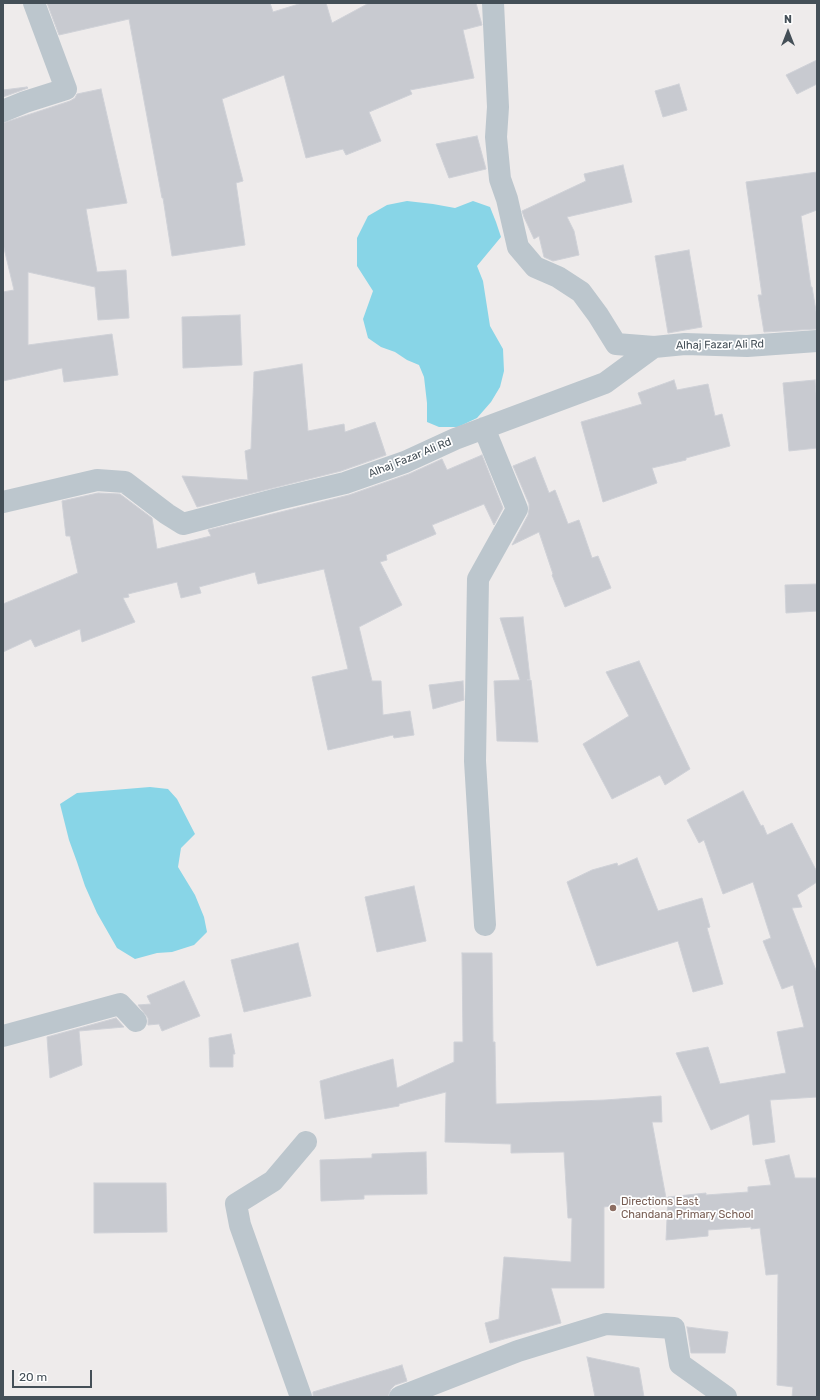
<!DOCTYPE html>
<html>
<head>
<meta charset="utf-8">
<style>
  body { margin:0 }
  #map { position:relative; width:820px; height:1400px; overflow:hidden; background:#eeebeb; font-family:Rubik,sans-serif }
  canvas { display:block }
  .frame { position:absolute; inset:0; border:4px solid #444f57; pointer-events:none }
  .north { position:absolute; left:768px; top:12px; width:40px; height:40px; -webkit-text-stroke:3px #fff; paint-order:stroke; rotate:0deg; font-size:11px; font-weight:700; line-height:16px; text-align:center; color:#444f57 }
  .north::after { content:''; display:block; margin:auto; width:14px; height:18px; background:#444f57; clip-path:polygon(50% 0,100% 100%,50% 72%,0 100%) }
  .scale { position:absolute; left:12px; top:1370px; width:80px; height:18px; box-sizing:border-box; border:2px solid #444f57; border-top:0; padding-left:5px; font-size:12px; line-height:14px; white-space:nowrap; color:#444f57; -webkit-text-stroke:3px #fff; paint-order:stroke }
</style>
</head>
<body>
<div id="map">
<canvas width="820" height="1400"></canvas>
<div class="frame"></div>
<div class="north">N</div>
<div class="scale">20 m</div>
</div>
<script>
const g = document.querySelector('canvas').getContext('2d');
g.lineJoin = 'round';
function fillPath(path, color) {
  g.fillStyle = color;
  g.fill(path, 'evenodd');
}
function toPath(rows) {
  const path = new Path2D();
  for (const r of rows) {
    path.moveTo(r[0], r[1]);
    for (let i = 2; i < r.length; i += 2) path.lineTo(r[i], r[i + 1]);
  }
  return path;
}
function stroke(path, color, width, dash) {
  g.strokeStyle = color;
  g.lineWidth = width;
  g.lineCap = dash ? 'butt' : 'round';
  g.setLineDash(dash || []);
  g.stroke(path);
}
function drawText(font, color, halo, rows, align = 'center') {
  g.font = font + ' Rubik,sans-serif';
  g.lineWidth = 3.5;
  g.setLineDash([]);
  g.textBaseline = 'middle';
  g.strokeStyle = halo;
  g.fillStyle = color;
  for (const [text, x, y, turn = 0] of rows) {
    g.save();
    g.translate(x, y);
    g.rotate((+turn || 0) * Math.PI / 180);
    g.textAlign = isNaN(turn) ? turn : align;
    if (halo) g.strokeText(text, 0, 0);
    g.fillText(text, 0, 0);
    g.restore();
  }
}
fillPath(toPath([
  [407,201,433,204,455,208,473,201,490,207,496,222,501,237,477,266,483,281,490,326,503,349,504,371,500,387,491,402,477,418,458,427,439,427,427,422,427,403,424,377,419,365,407,360,395,352,381,347,368,338,363,319,373,291,357,266,357,238,368,216,387,205],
  [150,787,168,789,177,799,195,834,181,848,178,867,195,895,204,917,207,932,194,945,172,952,157,953,135,959,117,948,97,913,85,886,77,862,69,840,60,804,77,793]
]), '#88d5e7');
const building = toPath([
  [47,3,270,3,273,12,302,3,326,3,332,23,369,3,476,3,482,25,463,30,474,78,410,90,412,94,369,112,381,141,346,155,343,149,306,158,284,75,222,99,243,181,236,183,245,245,172,256,163,198,162,198,129,19,59,35,47,3],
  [817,60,817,84,797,94,786,75,817,60],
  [679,84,687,110,663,117,655,91,679,84],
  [27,87,28,88,3,97,3,90,27,87],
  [101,89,127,203,86,209,97,272,126,270,129,318,98,320,95,287,28,272,28,345,112,334,118,375,64,382,62,368,3,381,3,292,14,290,3,244,3,123,70,101,75,98,77,94,101,89],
  [477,136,486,169,449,178,436,144,477,136],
  [623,165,632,202,567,217,574,231,579,255,553,261,544,257,539,236,534,239,524,217,522,211,586,181,584,174,623,165],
  [817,172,817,210,801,216,811,287,812,287,817,317,817,329,764,332,758,295,762,295,746,182,817,172],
  [689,250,702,327,668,333,655,256,689,250],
  [240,315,242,365,183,368,182,317,240,315],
  [302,364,308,431,344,424,345,432,375,422,386,455,341,471,197,507,182,476,248,480,245,451,251,449,254,372,302,364],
  [674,380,677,390,708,384,715,416,722,414,730,446,686,458,686,460,652,468,657,483,603,502,581,422,642,404,638,393,674,380],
  [815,380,817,405,817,448,789,451,783,383,815,380],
  [482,455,503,508,494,525,484,504,432,525,436,534,386,555,387,560,380,562,402,605,359,627,372,681,381,681,383,715,410,711,414,735,394,738,393,735,328,750,312,677,348,669,324,569,258,584,255,572,199,587,201,593,181,598,177,582,128,594,129,597,123,598,135,622,82,642,80,629,35,647,31,639,3,652,3,604,78,573,70,536,66,536,62,501,98,493,120,494,152,518,157,549,211,536,208,530,349,495,409,474,442,459,447,470,482,455],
  [535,457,549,493,555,490,568,524,579,520,592,558,598,556,611,588,565,607,552,575,553,574,539,532,512,545,528,515,529,509,529,504,513,466,535,457],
  [817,584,817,611,786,613,785,585,817,584],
  [523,617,530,679,527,680,531,680,538,742,497,741,494,681,520,680,500,618,523,617],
  [639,661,690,769,665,785,660,775,612,799,583,744,629,716,606,672,639,661],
  [463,681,464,700,433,709,429,685,463,681],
  [743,791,761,826,763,825,767,835,792,823,817,872,817,882,797,895,802,907,792,908,817,973,817,1097,770,1100,775,1142,753,1145,749,1114,711,1130,676,1053,708,1047,720,1084,786,1073,777,1032,804,1027,793,985,782,989,763,941,771,938,753,882,723,894,704,840,699,843,687,820,743,791],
  [637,858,658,911,702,898,710,927,707,928,723,984,693,992,678,941,597,966,567,882,592,870,617,863,618,866,637,858],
  [414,886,426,941,377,952,365,897,414,886],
  [298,943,311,996,244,1012,231,960,298,943],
  [462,953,492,953,493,1042,495,1042,496,1104,605,1100,661,1096,662,1122,652,1122,666,1198,604,1207,604,1288,551,1288,561,1323,490,1343,485,1323,499,1319,504,1257,571,1262,572,1218,568,1218,564,1152,511,1153,511,1144,445,1142,446,1092,399,1104,399,1106,325,1119,320,1081,393,1059,397,1088,454,1062,454,1042,463,1042,462,953],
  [184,981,200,1016,162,1031,159,1024,148,1025,148,1018,138,1005,151,1004,147,996,184,981],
  [116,1018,124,1027,79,1031,82,1065,50,1078,47,1037,116,1018],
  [231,1034,235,1054,233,1054,233,1067,210,1067,209,1038,231,1034],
  [426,1152,427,1194,364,1195,364,1199,321,1201,320,1160,372,1158,372,1154,426,1152],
  [789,1155,795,1178,817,1178,817,1397,792,1397,793,1387,777,1385,778,1274,766,1275,760,1228,751,1229,751,1227,708,1230,708,1236,666,1240,668,1197,706,1193,706,1195,748,1192,748,1187,771,1185,765,1160,789,1155],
  [94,1183,166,1183,167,1232,94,1233,94,1183],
  [687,1327,728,1332,725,1353,691,1353,687,1327],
  [587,1357,639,1368,644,1397,595,1397,587,1357],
  [402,1365,407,1381,395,1385,391,1389,388,1397,313,1397,313,1392,402,1365]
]);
fillPath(building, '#c8cad0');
stroke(building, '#cfd1d7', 1);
stroke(toPath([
  [493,3,498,107,496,137,500,179,507,199,518,247,535,267,558,277,581,292,598,315,616,344,654,347],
  [3,111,25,102,66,89,34,3],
  [484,428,517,509,478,579,475,761,485,925],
  [3,502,97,480,125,482,167,514,183,524,278,499,345,483,405,462,455,439,605,383,654,347,685,344,747,346,817,341],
  [3,1036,120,1004,136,1021],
  [301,1397,240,1225,236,1204,273,1181,306,1142],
  [400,1397,518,1351,606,1324,674,1328,680,1364,726,1397]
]), '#bcc6cd', 22);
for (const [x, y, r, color] of [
  [613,1208,4,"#8d6e63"]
]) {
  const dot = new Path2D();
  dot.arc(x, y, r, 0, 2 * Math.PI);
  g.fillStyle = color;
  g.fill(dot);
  stroke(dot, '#fff', 1.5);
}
drawText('11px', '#444f57', '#fff', [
  ["Alhaj Fazar Ali Rd",720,345,-1],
  ["Alhaj Fazar Ali Rd",410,458,-22]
]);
drawText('11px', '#785e54', '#fff', [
  ["Directions East",621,1202],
  ["Chandana Primary School",621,1215]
], 'left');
</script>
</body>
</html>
